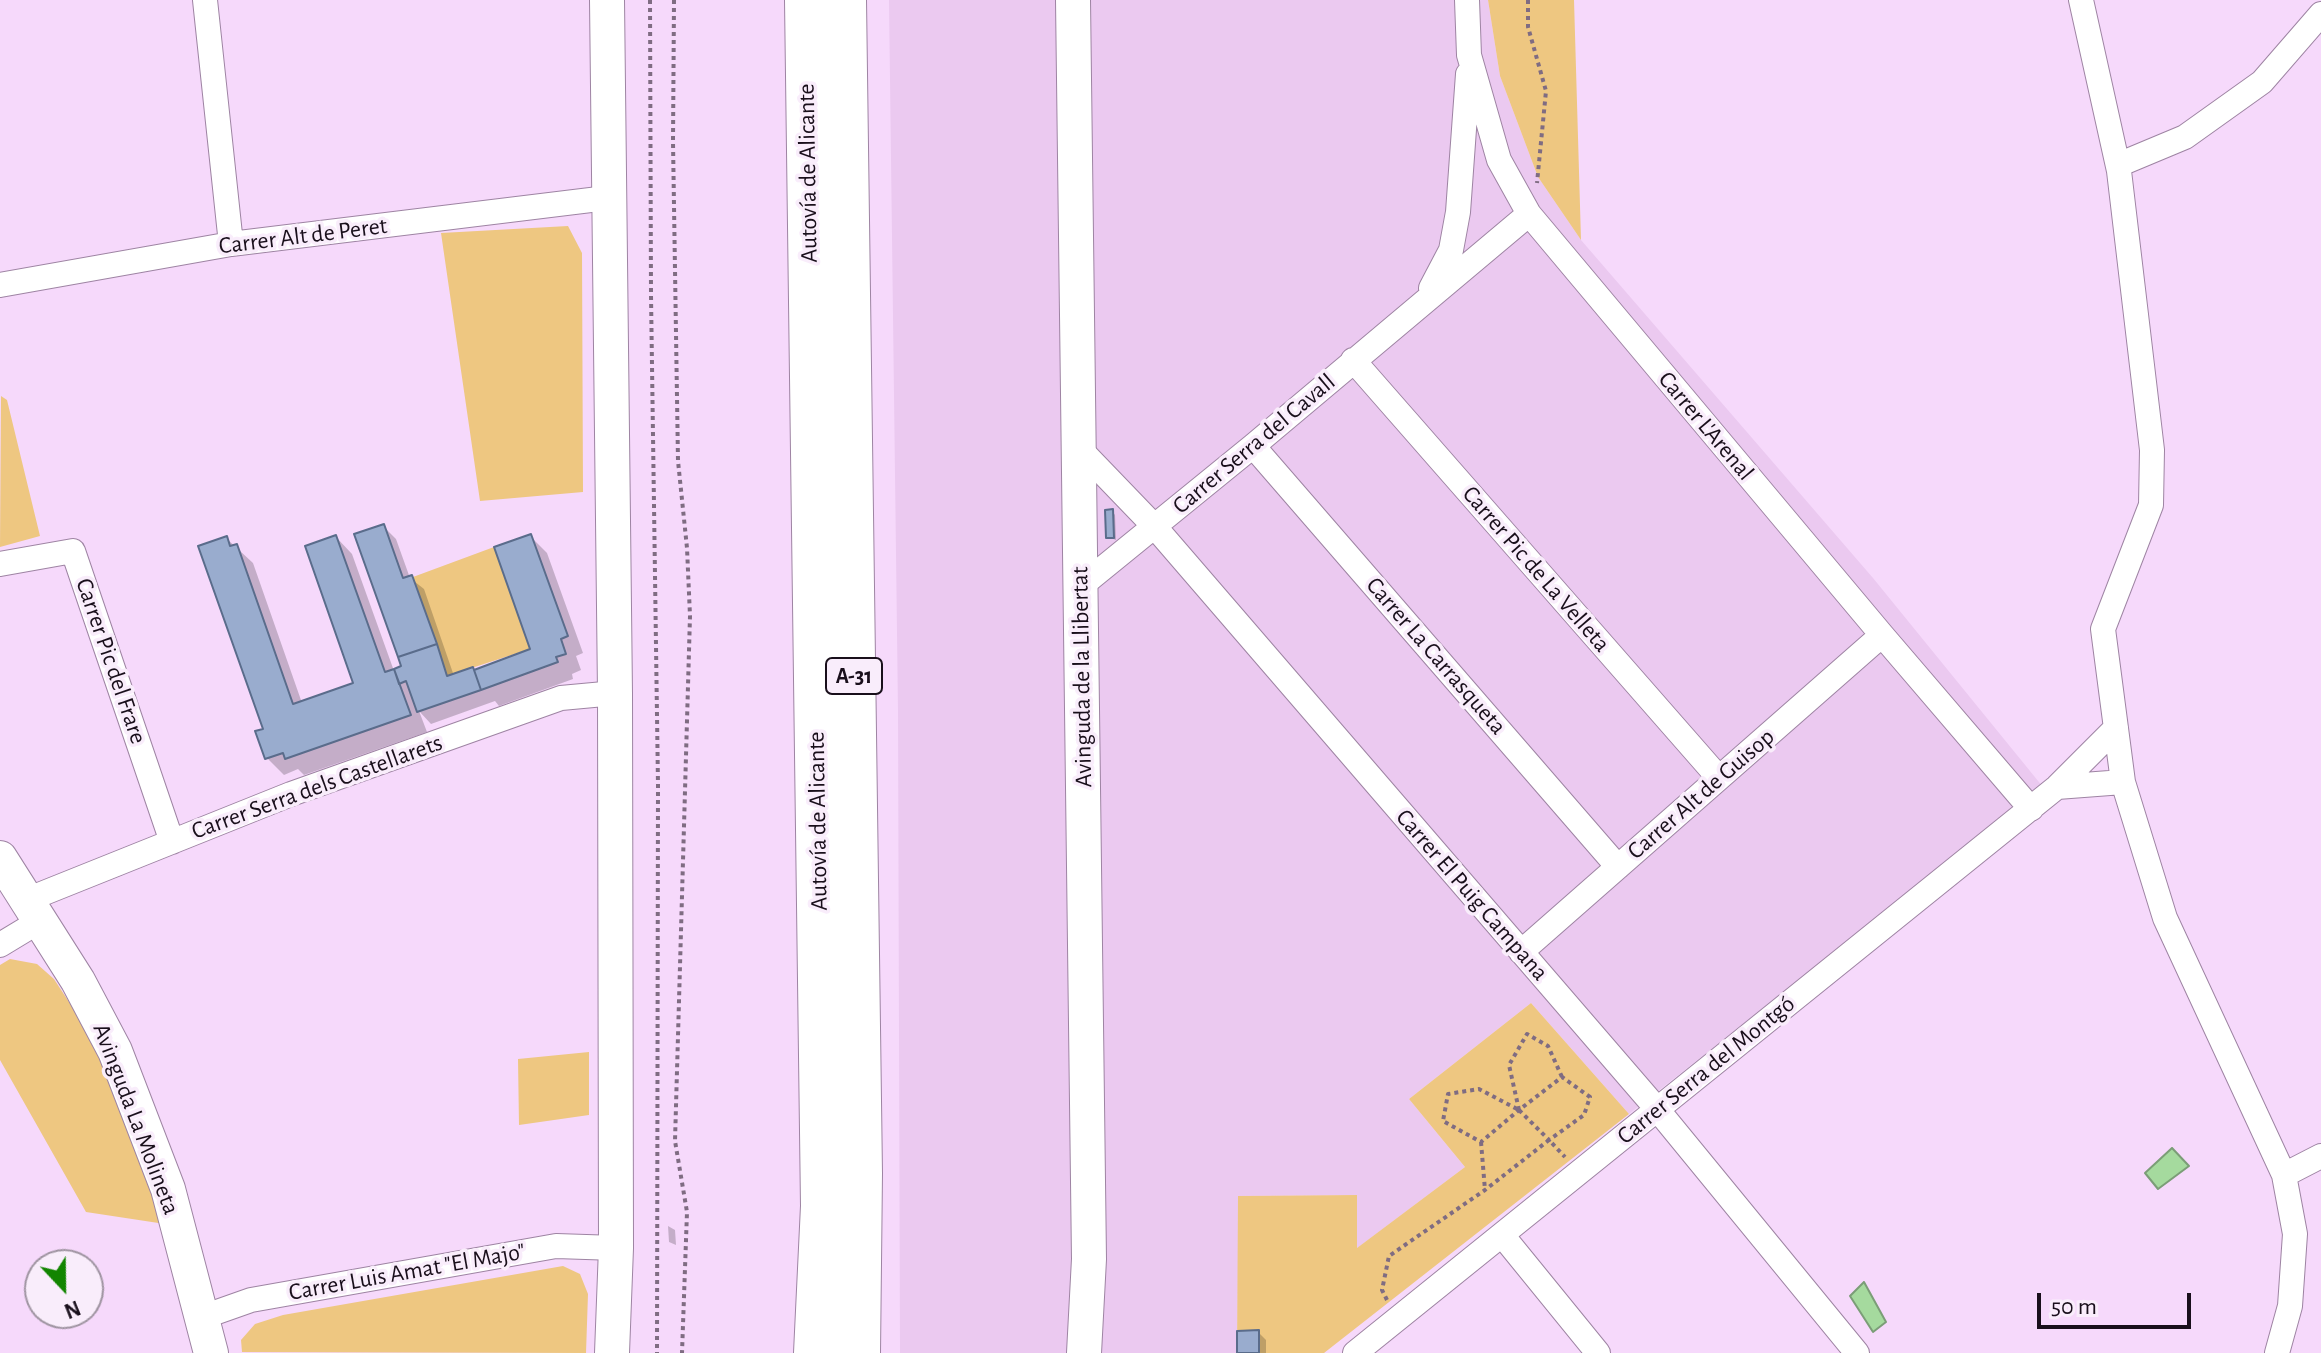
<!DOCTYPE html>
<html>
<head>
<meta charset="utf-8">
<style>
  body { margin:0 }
  #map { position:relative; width:2321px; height:1353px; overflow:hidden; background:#f6d9fb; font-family:"Alegreya Sans",sans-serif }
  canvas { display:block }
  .north { position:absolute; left:24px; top:1249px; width:80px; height:80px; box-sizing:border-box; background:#f9edfb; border:2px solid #9f94a1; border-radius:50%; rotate:158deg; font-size:22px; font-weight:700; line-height:32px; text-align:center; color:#190f1b }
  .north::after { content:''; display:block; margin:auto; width:28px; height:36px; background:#128500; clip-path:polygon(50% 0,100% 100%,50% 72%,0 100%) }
  .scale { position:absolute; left:2037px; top:1293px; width:154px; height:36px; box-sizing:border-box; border:4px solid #190f1b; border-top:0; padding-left:10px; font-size:24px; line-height:28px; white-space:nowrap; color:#190f1b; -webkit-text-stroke:6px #f9edfb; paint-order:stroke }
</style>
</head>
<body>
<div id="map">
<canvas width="2321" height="1353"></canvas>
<div class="north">N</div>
<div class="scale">50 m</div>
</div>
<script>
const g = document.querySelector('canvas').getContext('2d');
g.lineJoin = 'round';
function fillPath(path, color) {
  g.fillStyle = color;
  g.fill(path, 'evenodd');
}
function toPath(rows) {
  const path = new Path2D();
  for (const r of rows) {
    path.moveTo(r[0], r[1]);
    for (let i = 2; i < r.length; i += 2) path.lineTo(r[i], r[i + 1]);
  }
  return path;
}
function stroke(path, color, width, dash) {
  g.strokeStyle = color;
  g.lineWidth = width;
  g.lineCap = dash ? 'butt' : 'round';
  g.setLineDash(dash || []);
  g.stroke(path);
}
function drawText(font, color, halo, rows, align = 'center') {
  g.font = font + ' "Alegreya Sans",sans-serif';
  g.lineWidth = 7;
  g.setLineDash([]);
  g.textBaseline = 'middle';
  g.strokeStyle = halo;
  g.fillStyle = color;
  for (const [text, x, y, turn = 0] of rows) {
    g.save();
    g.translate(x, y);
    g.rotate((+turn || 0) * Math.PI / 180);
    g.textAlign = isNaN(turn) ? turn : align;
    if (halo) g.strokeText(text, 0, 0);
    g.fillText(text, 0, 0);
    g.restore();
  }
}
fillPath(toPath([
  [889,0,1488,0,1500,76,1538,177,1581,240,1873,578,2043,787,1629,1114,1531,1003,1409,1099,1465,1167,1356,1249,1356,1195,1239,1196,1237,1353,900,1353,898,711]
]), '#ebc9f0');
fillPath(toPath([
  [1488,0,1574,0,1581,240,1538,177,1500,76],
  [568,226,582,253,583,492,480,501,441,233],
  [1,396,7,400,40,536,0,547],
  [494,547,530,649,447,676,413,577],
  [10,959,37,964,54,979,97,1045,165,1224,86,1212,0,1060,0,965],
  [1531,1003,1629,1114,1324,1353,1237,1353,1238,1196,1357,1195,1357,1248,1465,1167,1409,1099],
  [589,1052,589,1115,519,1125,518,1059],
  [563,1266,580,1274,588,1294,586,1353,242,1352,241,1340,255,1324,283,1315]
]), '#eec781');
const water = toPath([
  [2172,1148,2189,1166,2158,1189,2145,1173,2172,1148],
  [1864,1282,1886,1322,1873,1332,1850,1296,1864,1282]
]);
fillPath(water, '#a5da9e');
stroke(water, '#7b9d77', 2);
fillPath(toPath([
  [1112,511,1115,515,1116,540,1108,537],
  [383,526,396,539,410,578,424,589,454,676,474,672,533,650,530,536,547,553,583,653,576,656,581,670,572,674,573,679,499,706,495,701,431,724,419,711,427,732,304,775,298,769,284,775,267,758,265,730,226,538,253,563,302,703,355,684,336,537,352,554,394,671,403,668],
  [668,1226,675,1230,676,1245,669,1242],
  [1258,1332,1266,1340,1266,1353,1239,1353]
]), '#0003');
const building = toPath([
  [1113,509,1114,538,1106,538,1105,510,1113,509],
  [384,524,403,578,412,575,437,644,398,657,354,534,384,524],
  [531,534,568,636,561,639,566,654,556,657,558,662,481,690,474,670,530,649,494,547,531,534],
  [336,535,385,672,394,669,411,715,285,759,283,753,265,759,255,731,263,729,198,546,227,536,230,546,237,544,293,704,353,683,305,546,336,535],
  [437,644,447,676,473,667,481,690,417,712,406,681,399,684,394,669,401,666,398,657,437,644],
  [1259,1330,1259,1353,1237,1353,1237,1331,1259,1330]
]);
fillPath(building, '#99acce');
stroke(building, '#5a6c8b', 2);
const street = toPath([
  [205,0,231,244],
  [1467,0,1469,55,1499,160,1529,214,1882,635,2031,809],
  [2081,0,2119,171,2152,450,2151,505,2103,629,2123,782,2165,918,2284,1175,2295,1234,2290,1306,2277,1353],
  [2118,165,2185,137,2262,82,2321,14],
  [0,285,231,244,607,198],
  [1431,288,1451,250,1458,212,1468,74],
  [1353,360,1719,778],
  [1077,446,1155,527,1657,1109,1857,1353],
  [1253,446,1618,867],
  [0,564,73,551,172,842],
  [1081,586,1253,446,1529,214],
  [2057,787,2123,782],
  [24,901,291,794,561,698,615,693],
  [0,945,38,922],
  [1521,952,1882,635],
  [2284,1175,2321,1156],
  [1502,1235,1598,1353],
  [200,1318,251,1300,556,1246,616,1248],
  [1355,1353,2057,787,2116,728]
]);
const secondary = toPath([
  [607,0,615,693,616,1248,612,1353],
  [1073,0,1089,1259,1084,1353],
  [0,858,78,981,115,1051,168,1189,211,1353]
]);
const highway = toPath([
  [807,0,823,1206,816,1353],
  [844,0,860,1173,858,1353]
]);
stroke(street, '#9e84a3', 26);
stroke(secondary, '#9e84a3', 36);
stroke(highway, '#9e84a3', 46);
stroke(toPath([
  [650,0,651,295,658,785,657,1353],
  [674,0,673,142,678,461,687,548,690,616,675,1141,687,1212,682,1353],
  [1528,0,1528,27,1546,91,1537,183],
  [1519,1110,1549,1140,1584,1115,1590,1097,1562,1077,1519,1110,1481,1142,1443,1121,1448,1094,1479,1089,1519,1110],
  [1519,1110,1509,1065,1527,1034,1548,1046,1562,1077],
  [1481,1142,1485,1190],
  [1387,1300,1382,1290,1389,1256,1485,1190,1549,1140,1565,1157]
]), '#7f6c82', 4, [4, 4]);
stroke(street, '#fff', 24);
stroke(secondary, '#fff', 34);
stroke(highway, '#fff', 44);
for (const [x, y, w] of [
  [854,676,56]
]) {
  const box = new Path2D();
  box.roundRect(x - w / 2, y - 18, w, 36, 6);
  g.fillStyle = '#f9edfb';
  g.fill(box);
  stroke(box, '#190f1b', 2);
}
drawText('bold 22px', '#190f1b', null, [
  ["A-31",854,676]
]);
drawText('24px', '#190f1b', '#f9edfb', [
  ["Autovía de Alicante",808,173,-91],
  ["Carrer Alt de Peret",303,236,-7],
  ["Carrer L'Arenal",1706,426,50],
  ["Carrer Serra del Cavall",1254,444,-40],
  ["Carrer Pic de La Velleta",1536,569,49],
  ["Carrer La Carrasqueta",1436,656,49],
  ["Carrer Pic del Frare",111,661,71],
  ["Avinguda de la Llibertat",1082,677,-91],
  ["Carrer Serra dels Castellarets",317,787,-20],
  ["Carrer Alt de Guisop",1701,794,-41],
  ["Autovía de Alicante",818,821,-91],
  ["Carrer El Puig Campana",1472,895,49],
  ["Carrer Serra del Montgó",1706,1070,-39],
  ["Avinguda La Molineta",136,1119,69],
  ["Carrer Luis Amat \"El Majo\"",407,1272,-10]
]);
</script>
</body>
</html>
